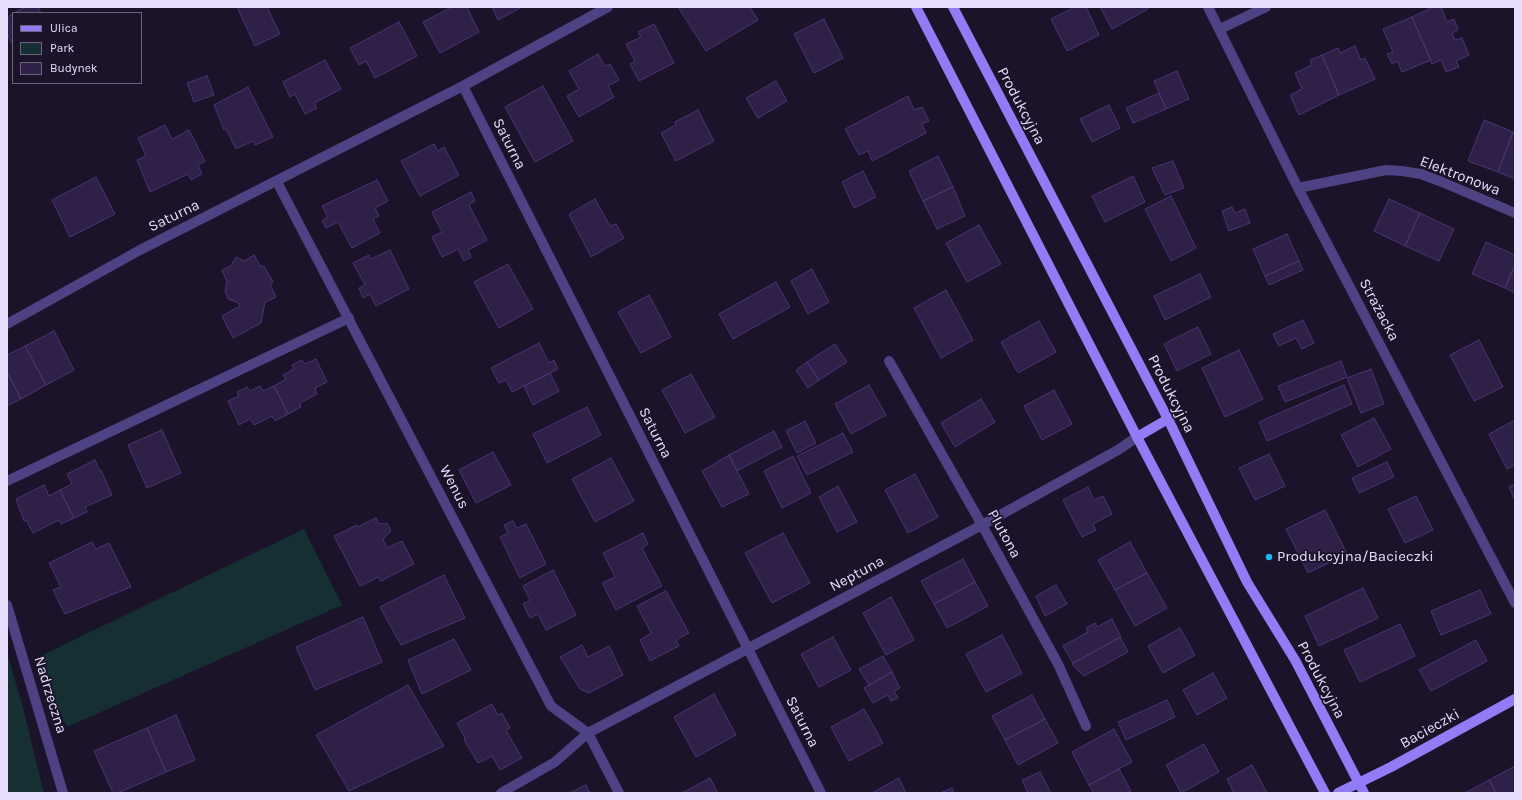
<!DOCTYPE html>
<html>
<head>
<meta charset="utf-8">
<style>
  body { margin:0 }
  #map { position:relative; width:1522px; height:800px; overflow:hidden; background:#1a1329; font-family:Karla,sans-serif }
  canvas { display:block }
  .frame { position:absolute; inset:0; border:8px solid #e6defc; pointer-events:none }
  .legend { position:absolute; left:12px; top:12px; width:130px; height:72px; box-sizing:border-box; background:#1a1329; border:1px solid #6c647d; margin:0; padding:5px 7px; list-style:none; font-size:12px; color:#e6defc }
  .legend li { display:flex; align-items:center; gap:8px; height:20px }
  .legend b { width:20px; border:1px solid #6c647d }
</style>
</head>
<body>
<div id="map">
<canvas width="1522" height="800"></canvas>
<div class="frame"></div>
<ul class="legend">
<li><b style="height:5px;background:#927cf5"></b>Ulica</li>
<li><b style="height:11px;background:#162f33"></b>Park</li>
<li><b style="height:11px;background:#2f2048"></b>Budynek</li>
</ul>
</div>
<script>
const g = document.querySelector('canvas').getContext('2d');
g.lineJoin = 'round';
function fillPath(path, color) {
  g.fillStyle = color;
  g.fill(path, 'evenodd');
}
function toPath(rows) {
  const path = new Path2D();
  for (const r of rows) {
    path.moveTo(r[0], r[1]);
    for (let i = 2; i < r.length; i += 2) path.lineTo(r[i], r[i + 1]);
  }
  return path;
}
function stroke(path, color, width, dash) {
  g.strokeStyle = color;
  g.lineWidth = width;
  g.lineCap = dash ? 'butt' : 'round';
  g.setLineDash(dash || []);
  g.stroke(path);
}
function drawText(font, color, halo, rows, align = 'center') {
  g.font = font + ' Karla,sans-serif';
  g.lineWidth = 3.5;
  g.setLineDash([]);
  g.textBaseline = 'middle';
  g.strokeStyle = halo;
  g.fillStyle = color;
  for (const [text, x, y, turn = 0] of rows) {
    g.save();
    g.translate(x, y);
    g.rotate((+turn || 0) * Math.PI / 180);
    g.textAlign = isNaN(turn) ? turn : align;
    if (halo) g.strokeText(text, 0, 0);
    g.fillText(text, 0, 0);
    g.restore();
  }
}
fillPath(toPath([
  [304,529,342,605,67,727,34,659],
  [7,653,22,704,44,793,7,793]
]), '#162f33');
const building = toPath([
  [25,7,38,7,41,13,14,13,25,7],
  [237,7,267,7,280,34,255,46,237,7],
  [452,7,467,7,479,32,440,53,423,22,452,7],
  [492,7,522,7,498,20,492,7],
  [678,7,750,7,758,20,706,51,678,7],
  [1075,7,1086,7,1099,35,1067,51,1051,19,1075,7],
  [1100,7,1147,7,1148,9,1112,29,1100,7],
  [1433,7,1441,7,1447,22,1454,19,1458,30,1452,33,1455,40,1462,38,1469,55,1456,61,1459,67,1446,72,1441,60,1432,64,1412,17,1433,7],
  [13,14,13,45,7,34,7,17,13,14],
  [1412,17,1431,60,1402,72,1397,61,1392,64,1387,54,1393,52,1383,29,1412,17],
  [824,19,843,58,814,73,794,34,824,19],
  [399,22,417,56,375,78,366,61,359,65,350,48,399,22],
  [654,24,674,63,639,81,630,64,635,61,626,44,641,37,638,32,654,24],
  [1355,46,1361,60,1365,58,1375,79,1339,95,1322,55,1338,48,1340,53,1355,46],
  [598,54,605,66,610,64,619,80,608,86,614,97,579,117,567,96,579,89,569,71,598,54],
  [1322,55,1339,95,1299,115,1290,95,1302,89,1295,73,1312,65,1310,60,1322,55],
  [325,60,341,89,314,103,317,108,305,114,295,94,290,97,283,82,325,60],
  [1177,71,1189,99,1166,109,1154,81,1177,71],
  [207,76,214,95,194,102,187,83,207,76],
  [776,81,787,101,758,118,746,98,776,81],
  [543,86,573,141,535,162,505,107,543,86],
  [248,87,273,137,255,145,253,141,236,149,226,129,224,130,214,105,248,87],
  [1159,93,1166,109,1133,123,1126,108,1159,93],
  [908,96,914,110,922,107,929,121,922,124,926,133,872,161,868,151,859,155,845,129,908,96],
  [1109,105,1120,128,1092,142,1080,119,1109,105],
  [698,110,714,141,676,161,661,133,676,125,675,122,698,110],
  [1484,120,1513,132,1498,172,1468,161,1484,120],
  [165,125,172,139,189,130,205,161,198,165,202,174,191,180,188,174,150,192,137,160,146,156,138,138,165,125],
  [1513,132,1515,133,1515,179,1498,172,1513,132],
  [434,144,438,151,444,147,459,175,420,196,401,161,434,144],
  [938,156,953,187,923,201,909,171,938,156],
  [1173,161,1184,188,1165,195,1152,168,1173,161],
  [863,171,876,197,854,208,842,182,863,171],
  [1133,176,1145,202,1105,222,1092,196,1133,176],
  [96,177,115,214,70,237,52,200,96,177],
  [377,180,388,201,375,208,379,216,373,219,380,233,352,248,338,222,326,228,322,221,328,217,322,206,377,180],
  [953,187,965,216,937,229,923,201,953,187],
  [471,192,475,201,469,205,487,240,468,250,471,257,464,261,458,249,442,257,432,237,442,232,432,212,471,192],
  [1171,196,1196,248,1171,261,1145,209,1171,196],
  [595,199,610,226,616,224,624,238,591,257,569,214,595,199],
  [1389,199,1420,213,1405,246,1374,231,1389,199],
  [1232,207,1235,213,1245,209,1250,223,1229,231,1222,211,1232,207],
  [1420,213,1454,229,1439,261,1405,246,1420,213],
  [979,225,1001,264,967,282,946,243,979,225],
  [1287,234,1299,261,1265,276,1253,249,1287,234],
  [1486,242,1515,255,1515,265,1505,288,1472,274,1486,242],
  [390,250,409,289,376,306,370,294,363,298,359,288,365,285,353,263,369,255,371,259,390,250],
  [254,255,261,267,264,266,273,282,270,284,276,297,265,302,261,323,233,338,222,316,240,306,239,303,228,299,225,291,227,282,222,270,231,266,236,257,244,261,254,255],
  [1299,261,1303,270,1269,285,1265,276,1299,261],
  [508,264,533,309,499,328,474,282,508,264],
  [1515,265,1515,293,1505,288,1515,265],
  [812,269,829,302,808,314,791,281,812,269],
  [1200,274,1211,297,1165,320,1154,296,1200,274],
  [776,282,790,307,733,339,719,314,776,282],
  [946,290,973,340,941,358,914,308,946,290],
  [649,295,671,337,641,353,618,312,649,295],
  [1303,320,1314,343,1302,349,1296,338,1279,346,1273,334,1303,320],
  [1039,321,1056,352,1018,373,1001,342,1039,321],
  [1198,327,1211,354,1177,371,1164,344,1198,327],
  [54,331,74,370,46,385,25,346,54,331],
  [1479,340,1503,387,1474,401,1450,355,1479,340],
  [539,343,549,363,554,360,558,369,512,392,506,380,499,383,491,368,539,343],
  [835,344,847,362,819,380,807,362,835,344],
  [25,346,46,385,21,399,7,372,7,355,25,346],
  [1239,350,1263,399,1225,417,1202,368,1239,350],
  [316,359,327,382,315,388,317,394,300,403,301,407,288,414,274,386,286,379,283,375,294,369,292,365,302,360,305,364,316,359],
  [1341,361,1347,377,1285,402,1278,386,1341,361],
  [807,362,819,380,808,388,796,370,807,362],
  [1371,369,1384,404,1361,413,1347,378,1371,369],
  [7,372,21,399,7,406,7,372],
  [550,373,559,391,533,405,524,386,550,373],
  [691,374,715,417,685,433,662,390,691,374],
  [869,385,886,415,851,434,835,404,869,385],
  [1344,385,1352,404,1267,441,1259,422,1344,385],
  [260,386,263,391,274,386,288,414,275,421,272,416,254,425,250,419,239,425,228,401,239,396,237,392,247,387,250,391,260,386],
  [1054,390,1072,424,1042,440,1024,406,1054,390],
  [981,399,995,422,955,447,941,423,981,399],
  [587,407,601,435,547,463,533,434,587,407],
  [1374,418,1391,449,1358,467,1341,435,1374,418],
  [1515,420,1515,465,1507,469,1489,434,1515,420],
  [805,421,816,443,797,453,786,431,805,421],
  [162,430,181,473,147,488,128,445,162,430],
  [774,431,782,447,737,471,729,455,774,431],
  [843,433,853,452,807,475,797,456,843,433],
  [493,452,511,485,476,503,459,470,493,452],
  [1269,454,1285,486,1255,500,1239,468,1269,454],
  [729,455,749,494,722,507,702,471,729,455],
  [793,456,811,493,782,508,764,471,793,456],
  [611,458,634,501,595,522,572,479,611,458],
  [95,460,100,471,101,470,112,495,85,507,87,512,74,518,60,490,72,484,67,474,95,460],
  [1387,462,1394,477,1359,493,1352,478,1387,462],
  [915,474,938,517,908,533,885,490,915,474],
  [1515,484,1515,501,1509,487,1515,484],
  [44,485,49,496,60,490,74,518,61,524,59,520,33,533,26,520,24,521,16,499,44,485],
  [838,486,857,522,837,532,819,497,838,486],
  [1088,487,1094,500,1103,496,1112,514,1093,524,1096,530,1082,537,1063,500,1088,487],
  [1416,496,1433,530,1405,543,1388,509,1416,496],
  [1325,510,1347,554,1308,573,1286,529,1325,510],
  [376,518,379,524,387,523,391,531,383,539,387,548,402,541,414,564,381,581,378,577,360,586,334,536,357,525,358,527,376,518],
  [513,521,517,528,526,524,546,564,520,578,500,537,508,533,504,525,513,521],
  [643,533,648,544,642,548,662,586,616,610,602,583,615,577,603,553,643,533],
  [783,533,810,583,772,603,745,553,783,533],
  [92,542,96,549,109,543,131,587,65,614,53,590,61,587,49,563,92,542],
  [1130,542,1147,573,1115,590,1098,560,1130,542],
  [963,559,975,582,934,604,921,581,963,559],
  [553,570,576,615,546,630,538,614,530,618,523,604,530,600,523,586,553,570],
  [1147,573,1167,608,1135,626,1115,590,1147,573],
  [444,575,465,618,401,645,380,607,444,575],
  [975,582,988,606,947,628,934,604,975,582],
  [1056,585,1067,604,1045,616,1036,596,1056,585],
  [1363,588,1378,618,1319,646,1305,616,1363,588],
  [1480,590,1491,614,1441,635,1431,611,1480,590],
  [666,591,689,633,676,640,679,646,650,661,640,640,651,633,637,606,666,591],
  [891,597,914,640,886,655,863,613,891,597],
  [363,617,382,662,315,690,296,647,363,617],
  [1112,619,1121,637,1073,663,1063,646,1088,632,1086,628,1095,623,1097,627,1112,619],
  [1400,624,1415,656,1360,682,1344,650,1400,624],
  [1180,628,1195,655,1163,673,1148,646,1180,628],
  [1002,635,1022,673,986,692,966,654,1002,635],
  [833,637,851,670,819,687,801,654,833,637],
  [1120,637,1128,652,1084,676,1072,664,1120,637],
  [454,639,471,670,422,694,408,660,454,639],
  [1476,640,1487,661,1431,691,1419,670,1476,640],
  [582,645,588,657,609,646,623,675,589,693,580,689,560,657,582,645],
  [883,656,892,672,869,685,859,669,883,656],
  [892,672,900,688,894,691,898,698,891,701,888,695,873,703,864,688,892,672],
  [1213,673,1227,698,1197,715,1183,690,1213,673],
  [408,685,444,746,349,791,316,735,408,685],
  [714,694,736,735,696,757,674,717,714,694],
  [1032,695,1045,719,1005,740,992,716,1032,695],
  [1167,700,1175,717,1126,740,1118,722,1167,700],
  [492,704,498,715,502,713,510,728,506,730,522,758,500,770,492,756,478,763,464,740,465,738,457,723,492,704],
  [864,709,883,743,849,761,831,727,864,709],
  [176,715,195,760,166,772,147,728,176,715],
  [1045,719,1058,743,1018,765,1005,740,1045,719],
  [147,728,166,772,118,793,113,793,94,751,147,728],
  [1114,729,1132,762,1089,785,1072,752,1114,729],
  [1204,744,1219,772,1181,793,1166,765,1204,744],
  [1252,765,1267,793,1234,793,1227,779,1252,765],
  [1515,766,1515,793,1496,793,1489,780,1515,766],
  [1119,769,1131,791,1126,793,1094,793,1089,785,1119,769],
  [1040,772,1051,793,1028,793,1022,780,1040,772],
  [710,778,718,793,682,793,710,778],
  [899,778,906,793,872,793,899,778],
  [1489,780,1496,793,1465,793,1489,780],
  [586,785,590,793,570,793,586,785],
  [952,788,954,793,940,793,952,788]
]);
fillPath(building, '#2f2048');
stroke(building, '#4a3473', 1);
stroke(toPath([
  [7,481,349,318]
]), '#4e4284', 10);
stroke(toPath([
  [1208,7,1298,188,1515,603],
  [1220,29,1266,7],
  [463,86,821,793],
  [277,182,551,706,588,733,619,793],
  [1298,188,1386,170,1402,171,1421,174,1442,182,1515,213],
  [7,324,140,250,463,86,608,7],
  [889,361,982,525,1058,664,1086,726],
  [7,605,63,793],
  [501,793,555,762,588,733,982,525,1118,450,1137,437]
]), '#4e4284', 10);
stroke(toPath([
  [916,7,1137,437,1325,793],
  [953,7,1168,419,1247,582,1295,660,1364,793],
  [1137,437,1168,419],
  [1338,793,1391,767,1515,699]
]), '#927cf5', 10);
for (const [x, y, r, color] of [
  [1269,557,4,"#19b7ed"]
]) {
  const dot = new Path2D();
  dot.arc(x, y, r, 0, 2 * Math.PI);
  g.fillStyle = color;
  g.fill(dot);
  stroke(dot, '#1a1329', 1.5);
}
drawText('15px', '#e6defc', '#1a1329', [
  ["Produkcyjna",1021,106,62],
  ["Saturna",509,144,63],
  ["Elektronowa",1460,176,21],
  ["Saturna",174,216,-26],
  ["Strażacka",1379,310,62],
  ["Produkcyjna",1171,394,63],
  ["Saturna",655,433,63],
  ["Wenus",454,487,63],
  ["Plutona",1004,534,61],
  ["Neptuna",857,574,-28],
  ["Produkcyjna",1321,680,62],
  ["Nadrzeczna",50,695,73],
  ["Saturna",802,722,63],
  ["Bacieczki",1430,729,-29]
]);
drawText('15px', '#e6defc', '#1a1329', [
  ["Produkcyjna/Bacieczki",1277,557]
], 'left');
</script>
</body>
</html>
